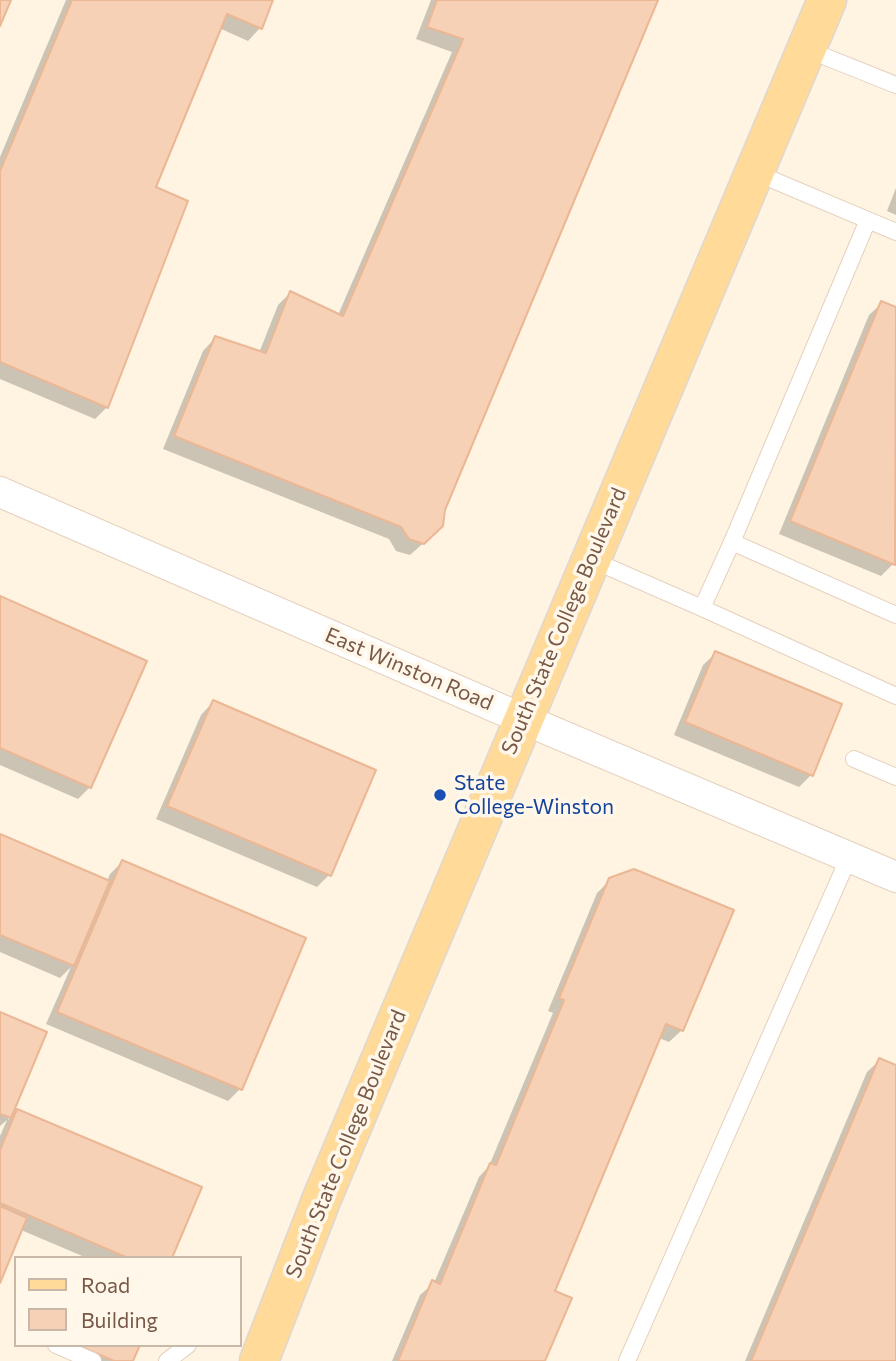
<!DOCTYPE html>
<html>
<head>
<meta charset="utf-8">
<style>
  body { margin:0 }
  #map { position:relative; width:896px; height:1361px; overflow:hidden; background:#fef4e1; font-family:Commissioner,sans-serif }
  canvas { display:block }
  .legend { position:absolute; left:14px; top:1256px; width:228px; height:91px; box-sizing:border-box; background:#fff7ea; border:2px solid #c9b7a8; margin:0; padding:9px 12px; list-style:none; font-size:21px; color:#785846 }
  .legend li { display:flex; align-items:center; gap:14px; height:35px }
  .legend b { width:35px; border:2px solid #c9b7a8 }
</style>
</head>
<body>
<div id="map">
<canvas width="896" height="1361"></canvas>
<ul class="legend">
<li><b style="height:9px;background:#ffda98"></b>Road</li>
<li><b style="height:19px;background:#f6d1b6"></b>Building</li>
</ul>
</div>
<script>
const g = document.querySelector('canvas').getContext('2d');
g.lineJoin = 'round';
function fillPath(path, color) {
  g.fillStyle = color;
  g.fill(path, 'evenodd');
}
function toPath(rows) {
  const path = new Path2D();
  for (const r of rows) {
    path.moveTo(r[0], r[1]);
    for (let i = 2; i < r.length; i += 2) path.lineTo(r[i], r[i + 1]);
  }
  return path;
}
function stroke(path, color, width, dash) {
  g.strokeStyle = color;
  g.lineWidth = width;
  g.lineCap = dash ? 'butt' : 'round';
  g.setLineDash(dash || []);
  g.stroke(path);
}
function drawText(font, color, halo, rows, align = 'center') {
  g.font = font + ' Commissioner,sans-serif';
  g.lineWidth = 7;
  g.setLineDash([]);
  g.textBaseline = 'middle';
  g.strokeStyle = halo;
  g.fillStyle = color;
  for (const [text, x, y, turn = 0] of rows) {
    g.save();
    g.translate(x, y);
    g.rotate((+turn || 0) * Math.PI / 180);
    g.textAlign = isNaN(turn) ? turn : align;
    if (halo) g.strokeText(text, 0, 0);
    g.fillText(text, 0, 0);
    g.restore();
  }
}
fillPath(toPath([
  [66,0,272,0,260,28,248,41,219,28,153,188,107,407,95,419,0,379,0,157],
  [431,0,656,0,443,509,428,539,410,555,396,551,389,539,163,449,203,351,215,338,259,353,278,305,290,293,338,315,452,52,416,39],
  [896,188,896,215,887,211],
  [882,303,896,309,896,558,893,564,881,576,779,534,869,315],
  [0,598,90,787,78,799,0,765],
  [716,653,811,775,799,787,674,735,703,665],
  [213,702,329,875,317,887,156,819,201,715],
  [0,836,107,881,110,874,122,862,240,1089,228,1101,46,1024,71,967,60,978,0,952],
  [610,880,682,1030,669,1042,659,1038,552,1292,544,1361,392,1361,420,1295,434,1283,479,1177,489,1166,553,1013,548,1011,597,893],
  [0,1014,45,1033,8,1120,18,1111,170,1258,87,1258,21,1230,0,1279,0,1136,7,1120,0,1126],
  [880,1060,896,1067,896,1361,745,1361,867,1072],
  [67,1345,138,1345,131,1361,94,1361]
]), '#0003');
const building = toPath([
  [0,0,11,0,0,26,0,0],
  [72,0,273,0,262,29,227,14,156,187,188,201,108,408,0,362,0,171,72,0],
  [437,0,658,0,445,510,443,526,424,544,409,539,401,527,174,436,215,336,266,353,290,291,343,316,463,39,427,27,437,0],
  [881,301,896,307,895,565,790,521,881,301],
  [0,596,147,661,91,788,0,748,0,596],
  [715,651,842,704,813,776,685,722,715,651],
  [213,700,376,770,331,876,167,806,213,700],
  [0,834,110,881,74,966,0,935,0,834],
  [122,860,306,938,242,1090,57,1012,122,860],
  [634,869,734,910,683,1031,666,1024,555,1291,572,1298,545,1361,398,1361,432,1280,440,1284,490,1163,496,1165,564,1000,559,998,609,878,634,869],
  [0,1012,47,1032,11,1118,0,1114,0,1012],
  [879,1058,896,1065,896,1361,751,1361,879,1058],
  [17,1109,202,1187,172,1258,128,1258,0,1203,0,1150,17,1109],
  [0,1206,27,1218,0,1283,0,1206],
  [77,1345,140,1345,133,1361,114,1361,77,1345]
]);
fillPath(building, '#f6d1b6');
stroke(building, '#ebb795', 2);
const lane = toPath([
  [806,49,896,85],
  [754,172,896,232],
  [732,542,868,220],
  [590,559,702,608,732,542,896,615],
  [702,608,896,696],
  [854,759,896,777],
  [56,1345,93,1361],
  [167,1361,188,1345],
  [627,1361,849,857]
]);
const street = toPath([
  [0,492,523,719,896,877]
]);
const primary = toPath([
  [259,1361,322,1198,827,0]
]);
stroke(lane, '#e6d1bf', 18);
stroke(street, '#e6d1bf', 32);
stroke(primary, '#dfd7d3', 41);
stroke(lane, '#fff', 16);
stroke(street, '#fff', 30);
stroke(primary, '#ffda98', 38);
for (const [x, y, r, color] of [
  [440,795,7,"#1a4fb4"]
]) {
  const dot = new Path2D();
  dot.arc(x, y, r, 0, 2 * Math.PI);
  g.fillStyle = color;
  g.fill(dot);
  stroke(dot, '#fff7ea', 2.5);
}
drawText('21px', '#785846', '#fff7ea', [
  ["South State College Boulevard",564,621,-67],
  ["East Winston Road",409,669,23],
  ["South State College Boulevard",346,1144,-68]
]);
drawText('21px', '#164399', '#fff7ea', [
  ["State",454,783],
  ["College-Winston",454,807]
], 'left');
</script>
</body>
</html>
